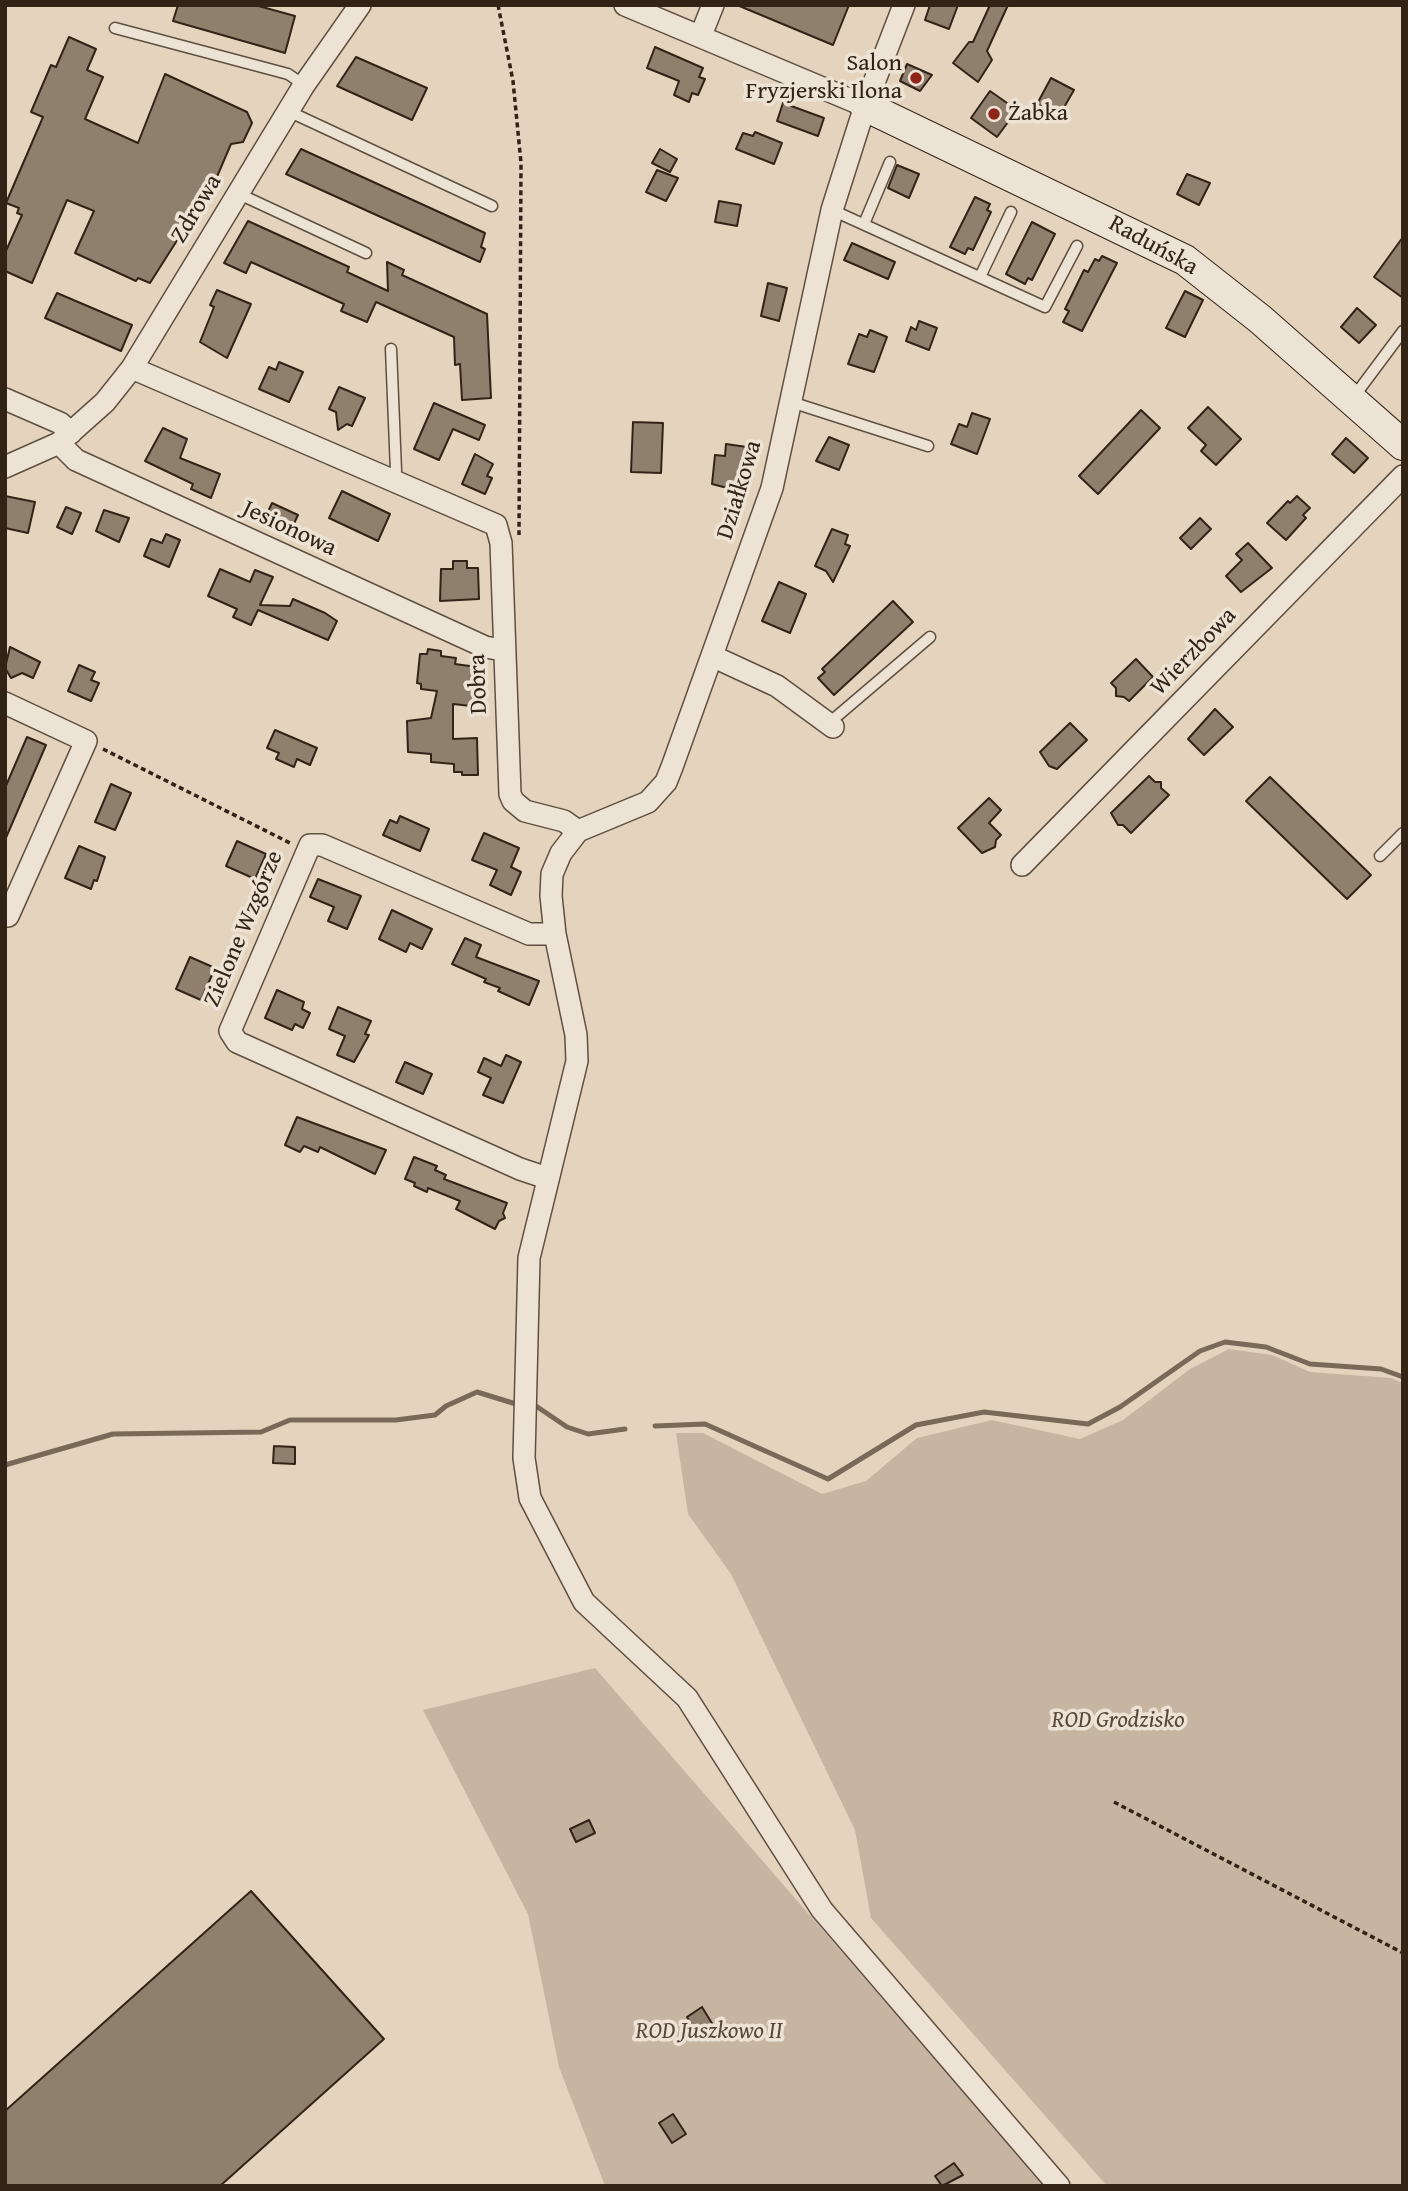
<!DOCTYPE html>
<html>
<head>
<meta charset="utf-8">
<style>
  body { margin:0 }
  #map { position:relative; width:1408px; height:2191px; overflow:hidden; background:#e4d4bd; font-family:"Gentium Book Plus",serif }
  canvas { display:block }
  .frame { position:absolute; inset:0; border:7px solid #322317; pointer-events:none }
</style>
</head>
<body>
<div id="map">
<canvas width="1408" height="2191"></canvas>
<div class="frame"></div>
</div>
<script>
const g = document.querySelector('canvas').getContext('2d');
g.lineJoin = 'round';
function fillPath(path, color) {
  g.fillStyle = color;
  g.fill(path, 'evenodd');
}
function toPath(rows) {
  const path = new Path2D();
  for (const r of rows) {
    path.moveTo(r[0], r[1]);
    for (let i = 2; i < r.length; i += 2) path.lineTo(r[i], r[i + 1]);
  }
  return path;
}
function stroke(path, color, width, dash) {
  g.strokeStyle = color;
  g.lineWidth = width;
  g.lineCap = dash ? 'butt' : 'round';
  g.setLineDash(dash || []);
  g.stroke(path);
}
function drawText(font, color, halo, rows, align = 'center') {
  g.font = font + ' "Gentium Book Plus",serif';
  g.lineWidth = 7;
  g.setLineDash([]);
  g.textBaseline = 'middle';
  g.strokeStyle = halo;
  g.fillStyle = color;
  for (const [text, x, y, turn = 0] of rows) {
    g.save();
    g.translate(x, y);
    g.rotate((+turn || 0) * Math.PI / 180);
    g.textAlign = isNaN(turn) ? turn : align;
    if (halo) g.strokeText(text, 0, 0);
    g.fillText(text, 0, 0);
    g.restore();
  }
}
fillPath(toPath([
  [1229,1349,1272,1355,1310,1372,1391,1378,1403,1383,1403,2186,1107,2186,871,1918,855,1830,731,1574,688,1514,676,1433,703,1433,822,1494,866,1481,917,1438,992,1420,1080,1439,1123,1420,1190,1369],
  [595,1668,1045,2186,605,2186,559,2067,528,1914,423,1710]
]), '#c6b6a1');
stroke(toPath([
  [536,1406,567,1427,588,1434,625,1429],
  [655,1426,705,1424,828,1479,916,1425,984,1412,1088,1424,1120,1407,1200,1351,1225,1342,1266,1347,1310,1364,1381,1369,1403,1377],
  [5,1465,113,1434,261,1432,290,1420,396,1420,435,1415,446,1406,477,1392,516,1404]
]), '#786959', 5);
const building = toPath([
  [178,5,255,5,295,16,285,53,173,21,178,5],
  [737,5,849,5,833,45,737,5],
  [930,5,958,5,949,29,925,20,930,5],
  [990,5,1008,5,987,51,992,60,978,82,953,63,969,42,973,42,990,5],
  [69,37,96,49,87,70,103,77,85,119,138,143,165,74,247,112,252,123,243,142,231,144,216,179,150,283,138,278,136,281,75,253,94,211,67,200,32,283,5,271,5,253,22,215,17,213,19,208,6,203,43,117,31,112,51,65,56,67,69,37],
  [655,47,703,68,699,77,705,79,698,95,692,93,689,102,674,95,679,81,647,68,655,47],
  [356,57,427,88,412,120,337,86,356,57],
  [907,64,932,75,920,91,900,81,907,64],
  [1051,78,1074,90,1059,116,1037,104,1051,78],
  [990,91,1017,110,997,137,971,118,990,91],
  [783,103,824,118,818,136,777,121,783,103],
  [755,132,782,143,774,164,736,149,743,133,753,136,755,132],
  [301,149,485,233,481,247,485,249,480,262,286,174,301,149],
  [660,149,677,159,670,172,652,163,660,149],
  [897,165,919,174,909,198,888,188,897,165],
  [657,170,678,178,666,201,646,192,657,170],
  [1187,174,1210,183,1199,205,1177,194,1187,174],
  [975,197,990,204,987,210,991,212,973,250,968,248,965,254,950,247,975,197],
  [719,201,741,205,737,226,715,222,719,201],
  [248,221,349,267,347,272,388,291,387,262,404,270,402,275,487,314,491,398,462,400,460,364,455,365,454,337,376,302,367,322,341,311,344,304,251,262,246,273,224,263,248,221],
  [1032,222,1055,234,1032,280,1028,278,1025,284,1006,274,1032,222],
  [1403,237,1403,298,1374,277,1403,237],
  [852,243,895,262,888,279,844,260,852,243],
  [1102,256,1117,263,1082,331,1063,322,1069,311,1065,309,1084,270,1088,272,1095,259,1099,261,1102,256],
  [768,283,787,288,779,321,761,316,768,283],
  [217,290,251,304,227,358,200,342,214,307,210,305,217,290],
  [1185,291,1203,300,1185,337,1166,328,1185,291],
  [57,293,132,325,121,351,45,318,57,293],
  [1357,308,1376,325,1359,343,1341,327,1357,308],
  [919,321,937,328,929,350,906,341,911,327,916,330,919,321],
  [870,330,887,337,874,372,848,364,859,334,867,337,870,330],
  [279,362,303,372,289,402,259,389,269,367,276,370,279,362],
  [339,387,365,398,352,426,347,424,338,430,336,412,329,409,339,387],
  [434,403,485,425,479,440,453,429,439,460,414,449,434,403],
  [1208,407,1241,439,1216,465,1201,451,1206,445,1188,428,1208,407],
  [1141,410,1160,428,1098,494,1079,476,1141,410],
  [972,413,990,419,977,454,951,444,959,424,967,427,972,413],
  [633,422,663,423,661,473,631,472,633,422],
  [163,428,187,439,180,458,220,474,211,498,191,489,193,484,145,461,163,428],
  [829,437,849,445,839,470,816,461,829,437],
  [1346,438,1368,458,1354,473,1332,454,1346,438],
  [726,444,747,447,743,487,736,486,735,490,712,484,715,455,725,456,726,444],
  [475,454,493,464,487,476,492,478,485,494,462,484,475,454],
  [342,491,390,514,378,541,329,518,342,491],
  [5,496,35,502,28,533,5,528,5,496],
  [1297,496,1310,508,1303,515,1306,518,1286,540,1267,523,1288,501,1290,503,1297,496],
  [272,503,298,515,291,530,265,518,272,503],
  [66,507,81,513,72,534,57,527,66,507],
  [104,510,129,518,119,542,96,531,104,510],
  [1200,518,1211,529,1191,549,1180,538,1200,518],
  [832,529,848,535,845,544,850,546,833,582,826,571,815,566,832,529],
  [166,534,180,540,169,567,144,556,151,539,162,543,166,534],
  [1248,543,1272,568,1241,592,1226,576,1242,560,1236,554,1248,543],
  [453,561,467,561,467,568,478,568,479,599,440,601,441,569,453,569,453,561],
  [220,569,250,582,255,570,273,577,260,605,290,606,293,599,325,613,337,621,328,640,258,610,251,625,233,617,237,609,208,596,220,569],
  [779,582,806,594,790,633,762,621,779,582],
  [893,601,913,622,834,695,818,678,825,672,822,669,893,601],
  [10,647,40,662,33,678,22,673,11,678,5,668,10,647],
  [428,649,441,651,441,656,456,658,455,664,477,667,476,672,482,673,479,702,472,702,471,706,453,704,453,739,477,738,478,775,462,775,462,772,454,772,454,764,431,762,431,754,408,752,407,721,431,718,437,691,421,689,421,684,417,683,420,654,427,654,428,649],
  [1136,659,1153,677,1129,701,1124,697,1116,696,1116,688,1111,683,1136,659],
  [79,665,95,672,91,680,99,683,91,701,68,691,79,665],
  [1215,709,1233,727,1204,755,1188,739,1215,709],
  [1070,723,1087,740,1057,769,1049,766,1040,752,1070,723],
  [275,730,317,748,310,765,297,759,294,767,276,759,279,753,267,748,275,730],
  [27,737,46,745,5,840,5,788,27,737],
  [1149,776,1155,782,1161,782,1161,788,1169,795,1131,833,1123,825,1118,825,1111,813,1149,776],
  [1270,777,1371,875,1347,899,1246,801,1270,777],
  [111,784,131,793,115,830,95,822,111,784],
  [989,798,1001,810,989,823,1001,835,996,840,995,847,982,853,958,828,989,798],
  [400,816,429,829,420,851,383,835,390,820,397,823,400,816],
  [484,833,519,848,511,867,521,872,511,895,490,885,497,870,472,860,484,833],
  [237,841,266,854,255,879,226,866,237,841],
  [79,846,105,857,97,881,94,880,91,889,65,878,79,846],
  [318,879,361,896,347,929,328,921,334,907,310,897,318,879],
  [392,910,432,929,422,949,410,943,406,952,379,939,392,910],
  [465,938,481,945,476,957,539,981,529,1005,498,991,500,988,484,982,486,979,452,964,465,938],
  [190,957,215,968,201,1000,176,989,190,957],
  [277,990,304,1002,302,1009,310,1013,303,1028,295,1024,292,1030,265,1018,277,990],
  [338,1007,371,1021,365,1034,369,1035,354,1062,337,1055,345,1036,329,1029,338,1007],
  [506,1055,521,1062,503,1103,483,1095,491,1078,478,1072,484,1058,501,1066,506,1055],
  [405,1062,432,1074,423,1094,396,1082,405,1062],
  [297,1117,386,1150,375,1174,320,1147,318,1152,304,1146,300,1152,285,1145,297,1117],
  [414,1157,437,1166,435,1170,446,1175,444,1179,507,1203,503,1213,505,1218,499,1221,495,1229,456,1209,460,1201,428,1188,427,1192,414,1186,415,1183,405,1179,414,1157],
  [274,1446,295,1447,295,1464,273,1463,274,1446],
  [589,1820,595,1833,576,1842,570,1829,589,1820],
  [251,1891,384,2039,220,2186,5,2186,5,2111,251,1891],
  [702,2007,713,2025,697,2035,687,2017,702,2007],
  [673,2114,686,2134,672,2143,659,2123,673,2114],
  [954,2163,963,2175,942,2186,935,2176,954,2163]
]);
fillPath(building, '#8f7f6d');
stroke(building, '#322317', 2);
const lane = toPath([
  [115,28,288,74,304,85],
  [288,111,492,206],
  [237,193,366,253],
  [832,210,1045,307,1077,246],
  [864,224,890,162],
  [980,277,1011,212],
  [391,349,396,471,393,479],
  [1353,398,1403,331],
  [791,402,928,446],
  [829,723,930,637],
  [1380,856,1403,833]
]);
const street = toPath([
  [625,5,865,106],
  [904,5,865,106,832,210,772,488,672,767,666,782,648,802,578,831,561,853,552,874,551,896,555,934,576,1035,577,1061,529,1258,524,1458,530,1498,584,1602,687,1698,822,1910,1059,2186],
  [701,35,713,5],
  [132,368,496,525,501,543,510,794,513,801,525,811,564,821,578,831],
  [5,399,60,423,71,433],
  [59,443,76,460,485,647,503,650],
  [5,467,59,443,105,402,132,368,304,85,360,5],
  [712,656,777,686,833,727],
  [5,703,86,741,8,916,5,915],
  [1022,865,1403,476],
  [547,1178,520,1169,237,1042,230,1031,310,845,322,845,529,934,555,934]
]);
const secondary = toPath([
  [865,106,1185,260,1260,319,1403,445]
]);
stroke(lane, '#5e4f40', 13);
stroke(street, '#5e4f40', 24);
stroke(secondary, '#322317', 32);
stroke(toPath([
  [498,5,513,81,521,163,519,535],
  [103,749,290,843],
  [1114,1802,1403,1953]
]), '#322317', 3.5, [5, 3.5]);
stroke(lane, '#ede3d4', 10);
stroke(street, '#ede3d4', 21);
stroke(secondary, '#ede3d4', 30);
for (const [x, y, r, color] of [
  [916,78,7,"#8f2418"],
  [994,114,7,"#8f2418"]
]) {
  const dot = new Path2D();
  dot.arc(x, y, r, 0, 2 * Math.PI);
  g.fillStyle = color;
  g.fill(dot);
  stroke(dot, '#ede3d4', 2.5);
}
drawText('24px', '#322317', '#ede3d4', [
  ["Salon",902,64],
  ["Fryzjerski Ilona",902,92],
  ["Żabka",1008,114,"left"]
], 'right');
drawText('24px', '#322317', '#ede3d4', [
  ["Zdrowa",197,209,-59],
  ["Raduńska",1153,246,29],
  ["Działkowa",740,490,-73],
  ["Jesionowa",289,529,25],
  ["Wierzbowa",1194,652,-46],
  ["Dobra",479,684,-92],
  ["Zielone Wzgórze",244,929,-67]
]);
drawText('italic 24px', '#57483a', '#ede3d4', [
  ["ROD Grodzisko",1118,1721],
  ["ROD Juszkowo II",709,2032]
]);
</script>
</body>
</html>
